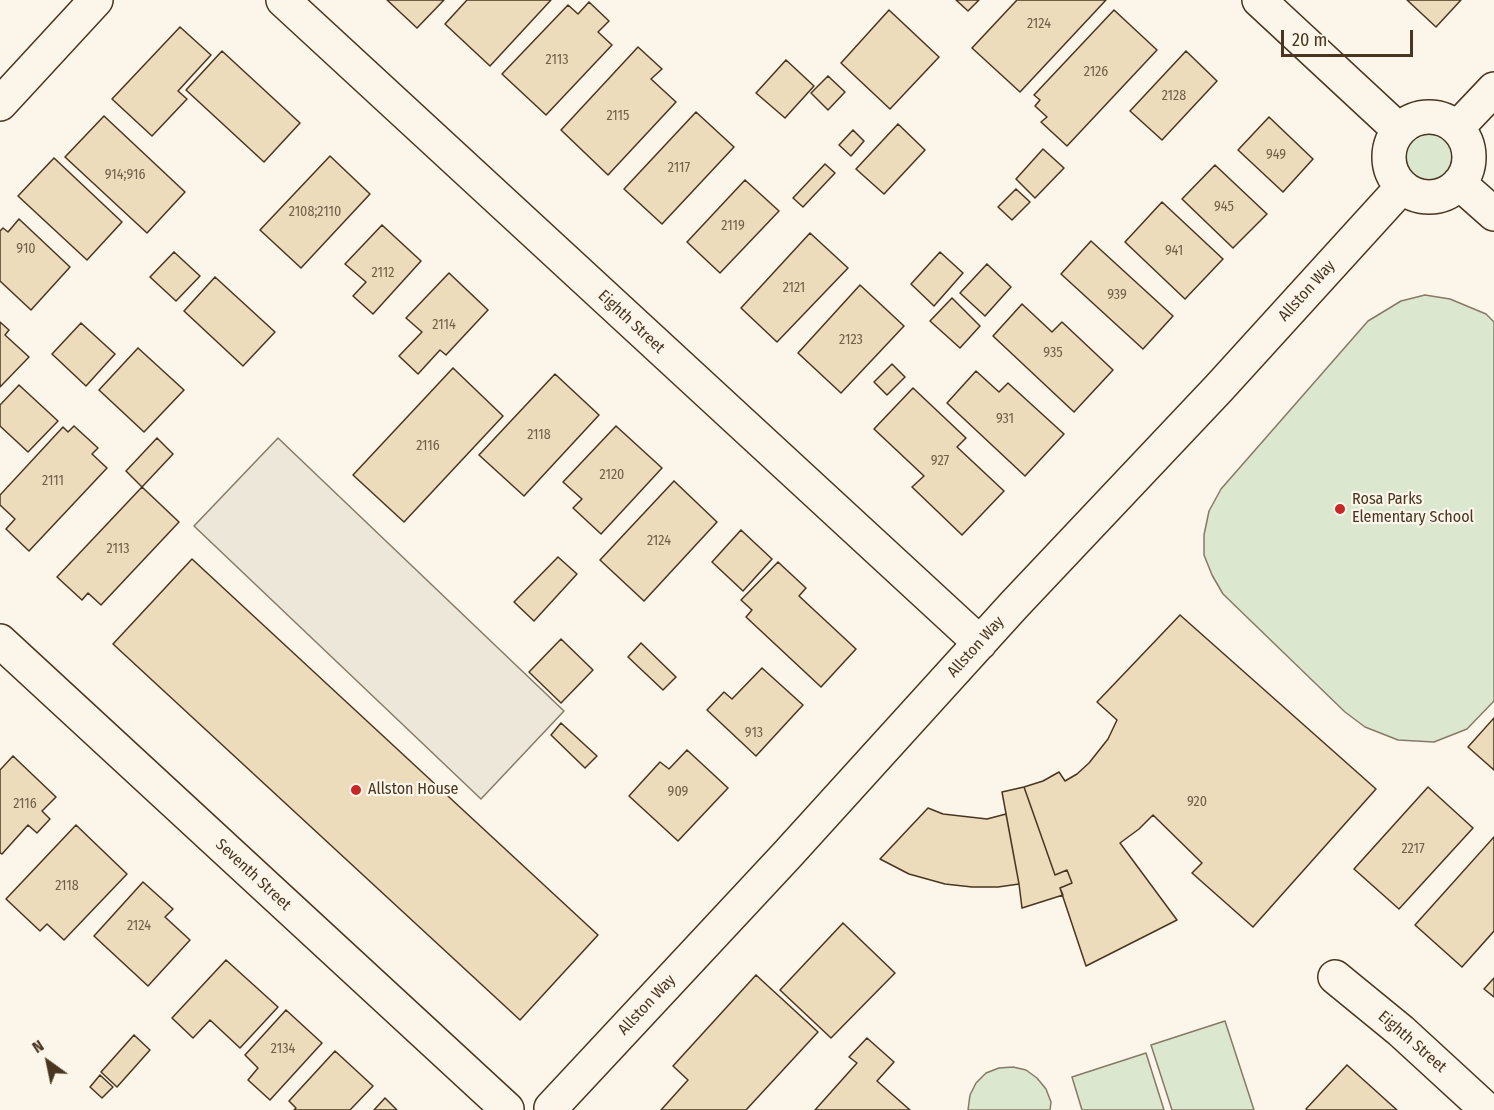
<!DOCTYPE html>
<html>
<head>
<meta charset="utf-8">
<style>
  body { margin:0 }
  #map { position:relative; width:1494px; height:1110px; overflow:hidden; background:#fbf6e9; font-family:"Fira Sans Condensed",sans-serif }
  canvas { display:block }
  .north { position:absolute; left:18px; top:1032px; width:60px; height:60px; -webkit-text-stroke:4px #fbf6e9; paint-order:stroke; rotate:327deg; font-size:16px; font-weight:700; line-height:24px; text-align:center; color:#4a3520 }
  .north::after { content:''; display:block; margin:auto; width:21px; height:27px; background:#4a3520; clip-path:polygon(50% 0,100% 100%,50% 72%,0 100%) }
  .scale { position:absolute; left:1281px; top:30px; width:132px; height:27px; box-sizing:border-box; border:3px solid #4a3520; border-top:0; padding-left:8px; font-size:18px; line-height:21px; white-space:nowrap; color:#4a3520; -webkit-text-stroke:4px #fbf6e9; paint-order:stroke }
</style>
</head>
<body>
<div id="map">
<canvas width="1494" height="1110"></canvas>
<div class="north">N</div>
<div class="scale">20 m</div>
</div>
<script>
const g = document.querySelector('canvas').getContext('2d');
g.lineJoin = 'round';
function fillPath(path, color) {
  g.fillStyle = color;
  g.fill(path, 'evenodd');
}
function toPath(rows) {
  const path = new Path2D();
  for (const r of rows) {
    if (r.length === 3) {
      path.moveTo(r[0] + r[2], r[1]);
      path.arc(r[0], r[1], r[2], 0, 2 * Math.PI);
      continue;
    }
    path.moveTo(r[0], r[1]);
    for (let i = 2; i < r.length; i += 2) path.lineTo(r[i], r[i + 1]);
  }
  return path;
}
function stroke(path, color, width, dash) {
  g.strokeStyle = color;
  g.lineWidth = width;
  g.lineCap = dash ? 'butt' : 'round';
  g.setLineDash(dash || []);
  g.stroke(path);
}
function drawText(font, color, halo, rows, align = 'center') {
  g.font = font + ' "Fira Sans Condensed",sans-serif';
  g.lineWidth = 4.5;
  g.setLineDash([]);
  g.textBaseline = 'middle';
  g.strokeStyle = halo;
  g.fillStyle = color;
  for (const [text, x, y, turn = 0] of rows) {
    g.save();
    g.translate(x, y);
    g.rotate((+turn || 0) * Math.PI / 180);
    g.textAlign = isNaN(turn) ? turn : align;
    if (halo) g.strokeText(text, 0, 0);
    g.fillText(text, 0, 0);
    g.restore();
  }
}
const green = toPath([
  [1429,157,27],
  [1425,295,1450,299,1486,314,1494,322,1494,701,1467,729,1434,742,1398,740,1365,727,1345,712,1223,594,1212,575,1204,555,1204,535,1209,511,1221,489,1368,321,1401,301,1425,295],
  [1225,1021,1254,1110,1172,1110,1151,1045,1225,1021],
  [1146,1053,1164,1110,1082,1110,1072,1077,1146,1053],
  [1013,1067,1026,1070,1037,1078,1046,1089,1051,1102,1050,1110,968,1110,970,1095,976,1083,986,1073,999,1068,1013,1067]
]);
fillPath(green, '#dce7d0');
stroke(green, '#887966', 1.5);
const parking = toPath([
  [278,438,564,711,481,799,194,526,278,438]
]);
fillPath(parking, '#ede7d9');
stroke(parking, '#887966', 1.5);
const building = toPath([
  [387,0,444,0,417,28,387,0],
  [467,0,551,0,490,66,445,24,467,0],
  [956,0,979,0,968,11,956,0],
  [1017,0,1106,0,1020,92,972,48,1017,0],
  [1407,0,1461,0,1436,27,1407,0],
  [589,2,609,21,598,32,612,45,546,115,502,74,568,5,578,14,589,2],
  [889,10,939,57,890,109,841,63,889,10],
  [1114,10,1157,50,1067,146,1041,122,1047,117,1035,106,1040,100,1034,95,1114,10],
  [180,27,211,55,178,91,187,99,152,136,112,99,180,27],
  [638,47,662,69,651,79,676,102,608,175,561,130,638,47],
  [222,51,300,123,264,162,186,90,222,51],
  [1186,51,1217,81,1162,140,1130,111,1186,51],
  [786,60,814,86,785,118,756,93,786,60],
  [828,76,845,92,828,110,811,93,828,76],
  [696,112,734,147,662,224,624,189,696,112],
  [104,116,185,192,147,233,65,157,104,116],
  [1269,117,1313,159,1283,192,1238,150,1269,117],
  [898,124,925,150,884,194,856,169,898,124],
  [853,130,864,141,851,156,839,145,853,130],
  [1043,149,1064,168,1035,198,1016,179,1043,149],
  [330,156,370,194,301,268,260,230,330,156],
  [54,158,122,222,87,260,18,196,54,158],
  [825,164,835,173,803,207,793,198,825,164],
  [1215,165,1267,214,1233,248,1182,199,1215,165],
  [745,180,779,211,720,273,687,242,745,180],
  [1016,189,1030,202,1012,220,998,207,1016,189],
  [1162,202,1223,259,1185,299,1125,242,1162,202],
  [19,219,70,267,31,310,0,281,0,231,3,228,8,232,19,219],
  [382,225,421,261,373,314,353,296,366,282,345,264,382,225],
  [810,233,848,268,777,342,741,308,810,233],
  [1091,241,1173,316,1143,349,1061,274,1091,241],
  [174,252,200,276,176,301,150,277,174,252],
  [940,252,963,273,934,306,911,284,940,252],
  [987,264,1011,287,985,316,960,293,987,264],
  [449,273,488,310,446,355,440,350,418,374,399,356,422,332,406,318,449,273],
  [215,277,275,332,243,366,184,311,215,277],
  [860,285,904,326,841,393,798,353,860,285],
  [952,298,980,326,960,348,930,321,952,298],
  [1022,304,1052,332,1062,322,1113,370,1074,412,993,336,1022,304],
  [0,322,9,330,5,335,29,357,0,387,0,322],
  [81,323,115,354,86,386,52,354,81,323],
  [138,348,184,390,144,432,99,390,138,348],
  [892,364,905,377,887,395,874,382,892,364],
  [453,368,503,416,404,522,353,475,453,368],
  [976,371,999,392,1008,383,1064,434,1025,476,947,403,976,371],
  [555,374,599,415,524,496,479,455,555,374],
  [19,385,58,421,28,452,0,426,0,405,19,385],
  [913,388,966,438,957,447,1004,491,962,535,912,487,924,476,874,429,913,388],
  [74,426,98,448,92,454,107,468,29,551,6,529,15,519,0,505,0,495,63,427,68,432,74,426],
  [616,426,662,468,601,534,573,508,582,499,563,482,616,426],
  [157,438,173,454,142,487,126,471,157,438],
  [674,481,717,522,644,601,600,560,674,481],
  [142,487,179,522,101,605,88,593,82,600,57,577,142,487],
  [741,530,772,559,743,591,712,562,741,530],
  [558,557,577,574,534,621,514,602,558,557],
  [192,559,598,935,520,1020,113,644,192,559],
  [778,562,806,588,799,596,856,649,821,687,746,617,752,610,741,600,778,562],
  [1180,615,1376,789,1253,927,1192,873,1202,863,1153,815,1139,829,1120,843,1177,920,1086,966,1060,888,1072,883,1067,870,1055,875,1024,787,1043,781,1059,772,1065,781,1077,774,1089,763,1108,739,1117,720,1097,702,1180,615],
  [561,639,593,670,561,703,529,672,561,639],
  [641,643,676,677,663,690,628,657,641,643],
  [762,668,803,705,756,756,707,710,724,692,732,699,762,668],
  [1494,718,1494,770,1468,747,1494,718],
  [561,723,597,756,585,768,551,735,561,723],
  [687,750,728,788,678,841,629,796,660,762,669,769,687,750],
  [13,756,56,797,42,811,50,819,37,833,28,825,2,854,0,853,0,770,13,756],
  [1024,787,1055,875,1067,870,1072,883,1060,888,1063,895,1022,908,1019,884,1002,792,1024,787],
  [1428,787,1473,828,1399,909,1354,869,1428,787],
  [928,808,943,814,987,819,1006,814,1019,884,998,887,972,887,945,884,909,874,880,859,928,808],
  [76,825,127,874,64,940,47,924,40,931,6,899,76,825],
  [1494,837,1494,931,1462,967,1415,925,1494,837],
  [143,882,173,909,165,917,190,940,148,986,94,936,143,882],
  [843,923,895,973,831,1038,780,990,843,923],
  [226,960,278,1007,240,1048,210,1020,193,1038,172,1018,226,960],
  [756,975,818,1032,746,1110,661,1110,688,1080,673,1066,756,975],
  [1494,978,1494,997,1484,989,1494,978],
  [286,1010,322,1043,270,1100,248,1080,258,1068,245,1055,286,1010],
  [134,1035,150,1050,117,1087,101,1072,134,1035],
  [867,1038,894,1062,877,1081,910,1110,815,1110,857,1063,849,1057,867,1038],
  [335,1051,373,1086,350,1110,294,1110,296,1108,289,1101,335,1051],
  [1347,1065,1397,1110,1307,1110,1306,1109,1347,1065],
  [100,1075,113,1087,102,1098,90,1087,100,1075],
  [385,1098,397,1110,374,1110,385,1098]
]);
fillPath(building, '#ecdcbc');
stroke(building, '#4a3520', 1.5);
const minor = toPath([
  [283,0,980,643],
  [1259,0,1399,130],
  [0,104,96,0],
  [1429,157,40],
  [1457,128,1494,89],
  [1459,183,1494,214],
  [0,641,507,1109],
  [1335,977,1401,1031,1487,1110],
  [551,1108,787,855,1014,605,1219,388,1402,187]
]);
stroke(minor, '#4a3520', 36);
stroke(minor, '#fbf6e9', 33);
for (const [x, y, r, color] of [
  [1340,509,6,"#c62828"],
  [356,790,6,"#c62828"]
]) {
  const dot = new Path2D();
  dot.arc(x, y, r, 0, 2 * Math.PI);
  g.fillStyle = color;
  g.fill(dot);
  stroke(dot, '#fbf6e9', 2);
}
drawText('14px', '#725f47', null, [
  ["2124",1039,24],
  ["2113",557,60],
  ["2126",1096,72],
  ["2128",1174,96],
  ["2115",618,116],
  ["949",1276,155],
  ["2117",679,168],
  ["914;916",125,175],
  ["945",1224,207],
  ["2108;2110",315,212],
  ["2119",733,226],
  ["910",26,249],
  ["941",1174,251],
  ["2112",383,273],
  ["2121",794,288],
  ["939",1117,295],
  ["2114",444,325],
  ["2123",851,340],
  ["935",1053,353],
  ["931",1005,419],
  ["2118",539,435],
  ["2116",428,446],
  ["927",940,461],
  ["2120",612,475],
  ["2111",53,481],
  ["2124",659,541],
  ["2113",118,549],
  ["913",754,733],
  ["909",678,792],
  ["920",1197,802],
  ["2116",25,804],
  ["2217",1413,849],
  ["2118",67,886],
  ["2124",139,926],
  ["2134",283,1049]
]);
drawText('16px', '#4a3520', '#fbf6e9', [
  ["Allston Way",1307,291,-48],
  ["Eighth Street",631,322,43],
  ["Allston Way",976,647,-48],
  ["Seventh Street",253,875,43],
  ["Allston Way",647,1005,-47],
  ["Eighth Street",1412,1042,41]
]);
drawText('16px', '#4a3520', '#fbf6e9', [
  ["Rosa Parks",1352,500],
  ["Elementary School",1352,518],
  ["Allston House",368,790]
], 'left');
</script>
</body>
</html>
